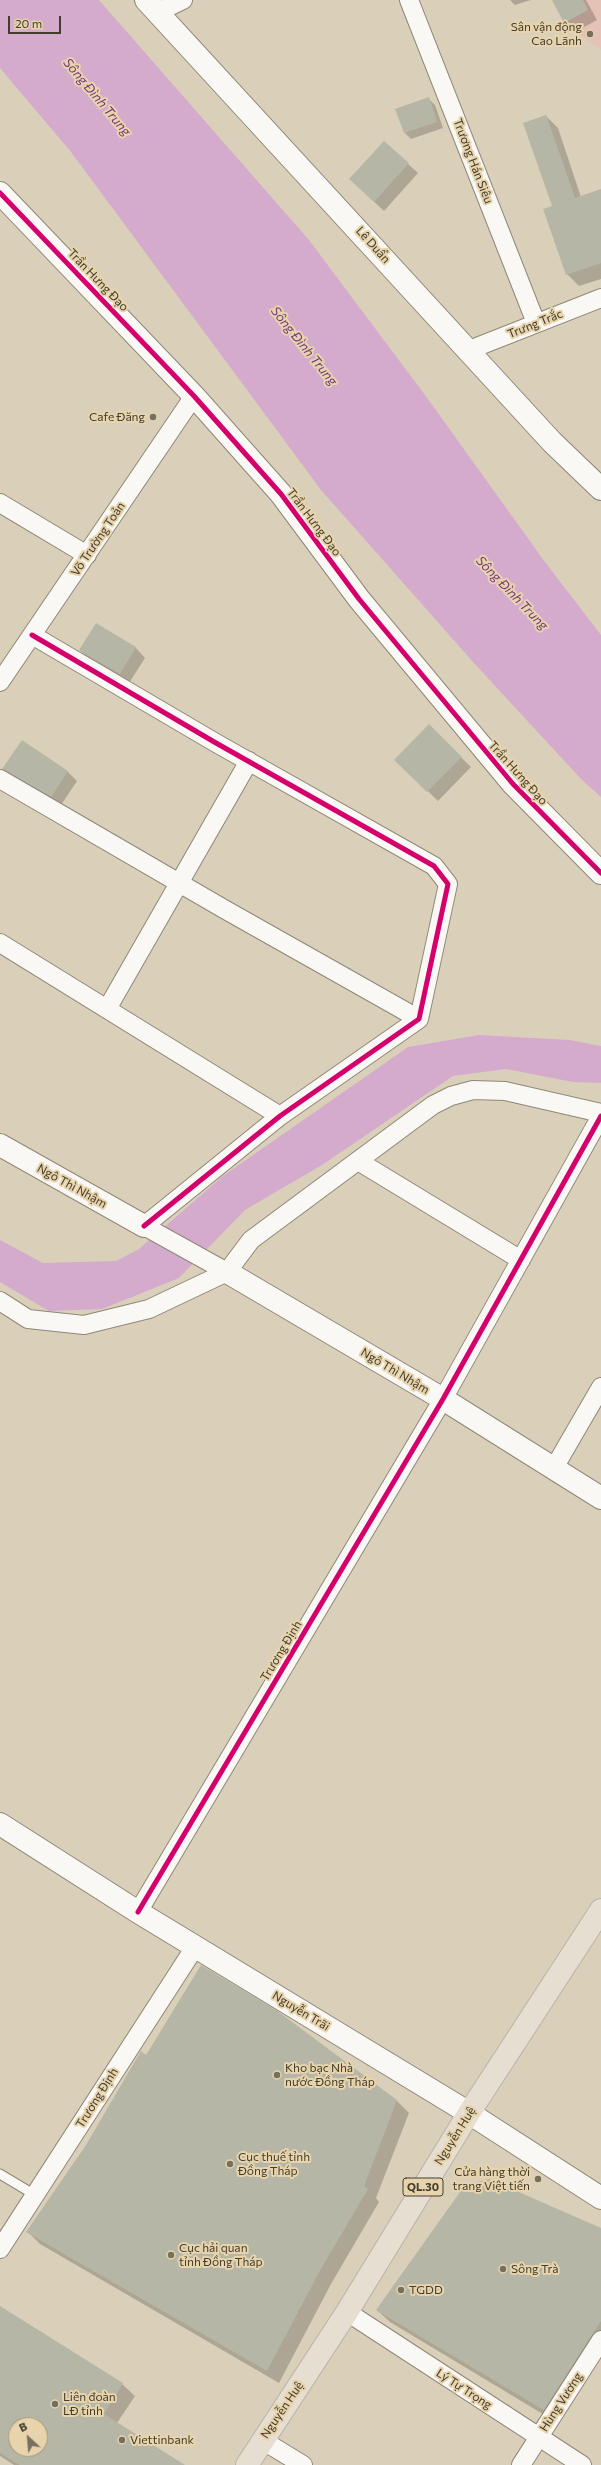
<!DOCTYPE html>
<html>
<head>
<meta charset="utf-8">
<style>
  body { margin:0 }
  #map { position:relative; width:601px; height:2465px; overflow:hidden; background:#dad0ba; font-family:Commissioner,sans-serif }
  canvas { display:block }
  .north { position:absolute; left:8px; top:2417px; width:40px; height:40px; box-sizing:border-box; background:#e7d4ad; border:1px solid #a69779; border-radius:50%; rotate:334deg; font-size:11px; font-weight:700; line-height:16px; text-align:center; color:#443c2c }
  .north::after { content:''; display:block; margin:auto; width:14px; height:18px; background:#78705e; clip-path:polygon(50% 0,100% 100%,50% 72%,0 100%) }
  .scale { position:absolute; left:8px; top:16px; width:53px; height:18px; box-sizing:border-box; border:2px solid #443c2c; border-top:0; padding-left:5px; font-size:12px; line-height:14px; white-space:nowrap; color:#443c2c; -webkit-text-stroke:3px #e7d4ad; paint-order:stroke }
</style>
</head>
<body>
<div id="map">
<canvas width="601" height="2465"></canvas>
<div class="north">B</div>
<div class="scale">20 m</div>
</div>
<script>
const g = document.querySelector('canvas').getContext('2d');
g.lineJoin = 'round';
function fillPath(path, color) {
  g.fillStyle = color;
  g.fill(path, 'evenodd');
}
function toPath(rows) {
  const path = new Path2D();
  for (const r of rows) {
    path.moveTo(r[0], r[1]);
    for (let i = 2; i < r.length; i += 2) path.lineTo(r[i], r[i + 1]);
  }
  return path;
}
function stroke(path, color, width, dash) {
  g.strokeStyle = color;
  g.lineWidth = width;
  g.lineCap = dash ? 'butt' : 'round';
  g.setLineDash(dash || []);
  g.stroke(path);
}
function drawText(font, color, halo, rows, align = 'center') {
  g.font = font + ' Commissioner,sans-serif';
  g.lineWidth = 4;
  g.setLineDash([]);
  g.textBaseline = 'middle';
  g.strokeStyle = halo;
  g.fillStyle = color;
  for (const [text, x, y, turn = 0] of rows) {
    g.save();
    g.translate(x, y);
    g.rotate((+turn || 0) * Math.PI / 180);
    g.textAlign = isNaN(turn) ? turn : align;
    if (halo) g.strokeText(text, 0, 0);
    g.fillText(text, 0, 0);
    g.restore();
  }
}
fillPath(toPath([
  [552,0,601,0,601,50,564,23]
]), '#e4c2b6');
fillPath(toPath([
  [0,0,99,0,309,240,425,395,545,562,601,635,601,797,582,780,473,662,321,490,71,152,0,68],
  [479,1035,570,1040,601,1046,601,1083,573,1082,506,1069,453,1076,322,1165,245,1210,179,1278,102,1309,49,1311,0,1282,0,1240,43,1263,116,1261,139,1249,223,1176,408,1047]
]), '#d4abcc');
fillPath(toPath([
  [510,0,531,0,515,5],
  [553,0,586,0,597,20,575,32,565,22],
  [428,98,435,105,443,128,411,139,405,133,396,110],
  [546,116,558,128,581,197,601,190,601,279,579,286,567,274,553,207],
  [408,164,418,173,384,211,350,179],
  [96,624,136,648,145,658,129,683,90,660,80,650],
  [429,726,471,767,438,801,396,760],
  [22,742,68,772,77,781,61,805,13,778,4,769],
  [275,2011,397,2101,409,2113,376,2198,379,2202,331,2284,279,2383,40,2244,28,2232,147,2056],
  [601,2229,601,2350,556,2422,390,2322,377,2310],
  [0,2307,122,2384,135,2396,117,2423,181,2465,14,2465,0,2456],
  [16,2425,40,2425,40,2449,16,2449]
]), '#0003');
fillPath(toPath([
  [552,0,583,0,588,10,564,23],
  [429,97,437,122,404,133,395,109],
  [546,115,575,198,601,189,601,263,566,275,543,209,552,206,523,123],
  [384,141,409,163,374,202,349,179],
  [96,623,136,647,120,674,79,650],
  [429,724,462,757,427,792,394,760],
  [22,740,68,771,51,797,2,769],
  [201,1965,276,2010,397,2100,364,2186,368,2189,319,2272,267,2371,26,2232,86,2145,141,2051,146,2055],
  [489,2179,601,2228,601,2321,544,2410,376,2310,465,2185],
  [0,2306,123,2383,104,2414,185,2465,20,2465,0,2453],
  [16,2425,40,2425,40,2449,16,2449]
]), '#b5b6a6');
const service = toPath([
  [0,2174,35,2195]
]);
const minor = toPath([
  [409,0,536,323],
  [158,12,183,0],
  [469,350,601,298],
  [0,503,87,555],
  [32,635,216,743,434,866,448,884,419,1019,280,1116,144,1226,227,1272],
  [0,682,194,396],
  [0,779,224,909,419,1019],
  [0,943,280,1116],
  [107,1009,249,761],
  [358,1161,521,1260],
  [0,1301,28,1319,84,1325,149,1309,227,1272,251,1240,433,1105,451,1096,473,1090,505,1091,601,1113],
  [554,1468,601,1387],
  [138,1912,443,1399,601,1116],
  [0,2249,195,1947],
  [347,2312,582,2465],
  [262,2440,303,2465],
  [521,2465,601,2340]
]);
const tertiary = toPath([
  [146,0,552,442,601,489],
  [0,193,194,396,281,494,359,599,513,784,601,873],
  [0,1145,144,1226],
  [227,1272,443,1399,601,1498],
  [0,1824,138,1912,469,2113,601,2198]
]);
const trunk = toPath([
  [247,2465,347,2312,469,2113,601,1910]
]);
stroke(service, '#8f8777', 11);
stroke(minor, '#8f8777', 20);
stroke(tertiary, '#8f8777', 24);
stroke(trunk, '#b8b2a6', 24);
stroke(service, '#f9f8f5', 9);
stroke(minor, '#f9f8f5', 18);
stroke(tertiary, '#f9f8f5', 22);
stroke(trunk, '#e6ded0', 22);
stroke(toPath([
  [0,193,194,396,281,494,359,599,513,784,601,873],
  [32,635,216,743,434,866,448,884,419,1019,280,1116,144,1226],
  [138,1912,443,1399,601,1116]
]), '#d6006c', 5);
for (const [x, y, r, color] of [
  [590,34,4,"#78705e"],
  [153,417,4,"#78705e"],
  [277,2075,4,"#78705e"],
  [230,2164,4,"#78705e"],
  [538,2179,4,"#78705e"],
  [171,2255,4,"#78705e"],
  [503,2269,4,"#78705e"],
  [401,2290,4,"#78705e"],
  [55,2404,4,"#78705e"],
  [122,2440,4,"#78705e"]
]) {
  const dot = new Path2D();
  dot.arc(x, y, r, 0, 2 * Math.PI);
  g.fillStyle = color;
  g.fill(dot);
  stroke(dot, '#e7d4ad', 1.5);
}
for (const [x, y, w] of [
  [423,2187,40]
]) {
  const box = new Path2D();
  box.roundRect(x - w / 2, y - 9, w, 18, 3);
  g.fillStyle = '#e7d4ad';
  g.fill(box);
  stroke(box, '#443c2c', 1);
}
drawText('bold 11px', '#443c2c', null, [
  ["QL.30",423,2187]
]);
drawText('12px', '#443c2c', '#e7d4ad', [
  ["Sân vận động",582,27,"right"],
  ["Cao Lãnh",582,41,"right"],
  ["Cafe Đăng",145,417,"right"],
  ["Kho bạc Nhà",285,2068],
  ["nước Đồng Tháp",285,2082],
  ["Cục thuế tỉnh",238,2157],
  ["Đồng Tháp",238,2171],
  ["Cửa hàng thời",530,2172,"right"],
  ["trang Việt tiến",530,2186,"right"],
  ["Cục hải quan",179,2248],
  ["tỉnh Đồng Tháp",179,2262],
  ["Sông Trà",511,2269],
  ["TGDD",409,2290],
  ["Liên đoàn",63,2397],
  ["LĐ tỉnh",63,2411],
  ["Viettinbank",130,2440]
], 'left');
drawText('12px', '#443c2c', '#e7d4ad', [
  ["Trương Hán Siêu",473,161,69],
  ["Lê Duẩn",373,245,48],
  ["Trần Hưng Đạo",98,280,46],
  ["Trưng Trắc",535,324,-22],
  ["Trần Hưng Đạo",314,522,53],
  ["Võ Trường Toản",98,539,-56],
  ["Trần Hưng Đạo",518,773,48],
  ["Ngô Thì Nhậm",72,1186,29],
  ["Ngô Thì Nhậm",395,1371,31],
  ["Trương Định",281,1651,-59],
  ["Nguyễn Trãi",301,2011,31],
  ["Trương Định",97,2098,-58],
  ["Nguyễn Huệ",455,2136,-58],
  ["Lý Tự Trọng",464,2389,33],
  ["Hùng Vương",561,2402,-57],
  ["Nguyễn Huệ",282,2410,-56]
]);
drawText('italic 13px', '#78377c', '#e7d4ad', [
  ["Sông Đình Trung",97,97,50],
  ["Sông Đình Trung",304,346,51],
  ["Sông Đình Trung",512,593,46]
]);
</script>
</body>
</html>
